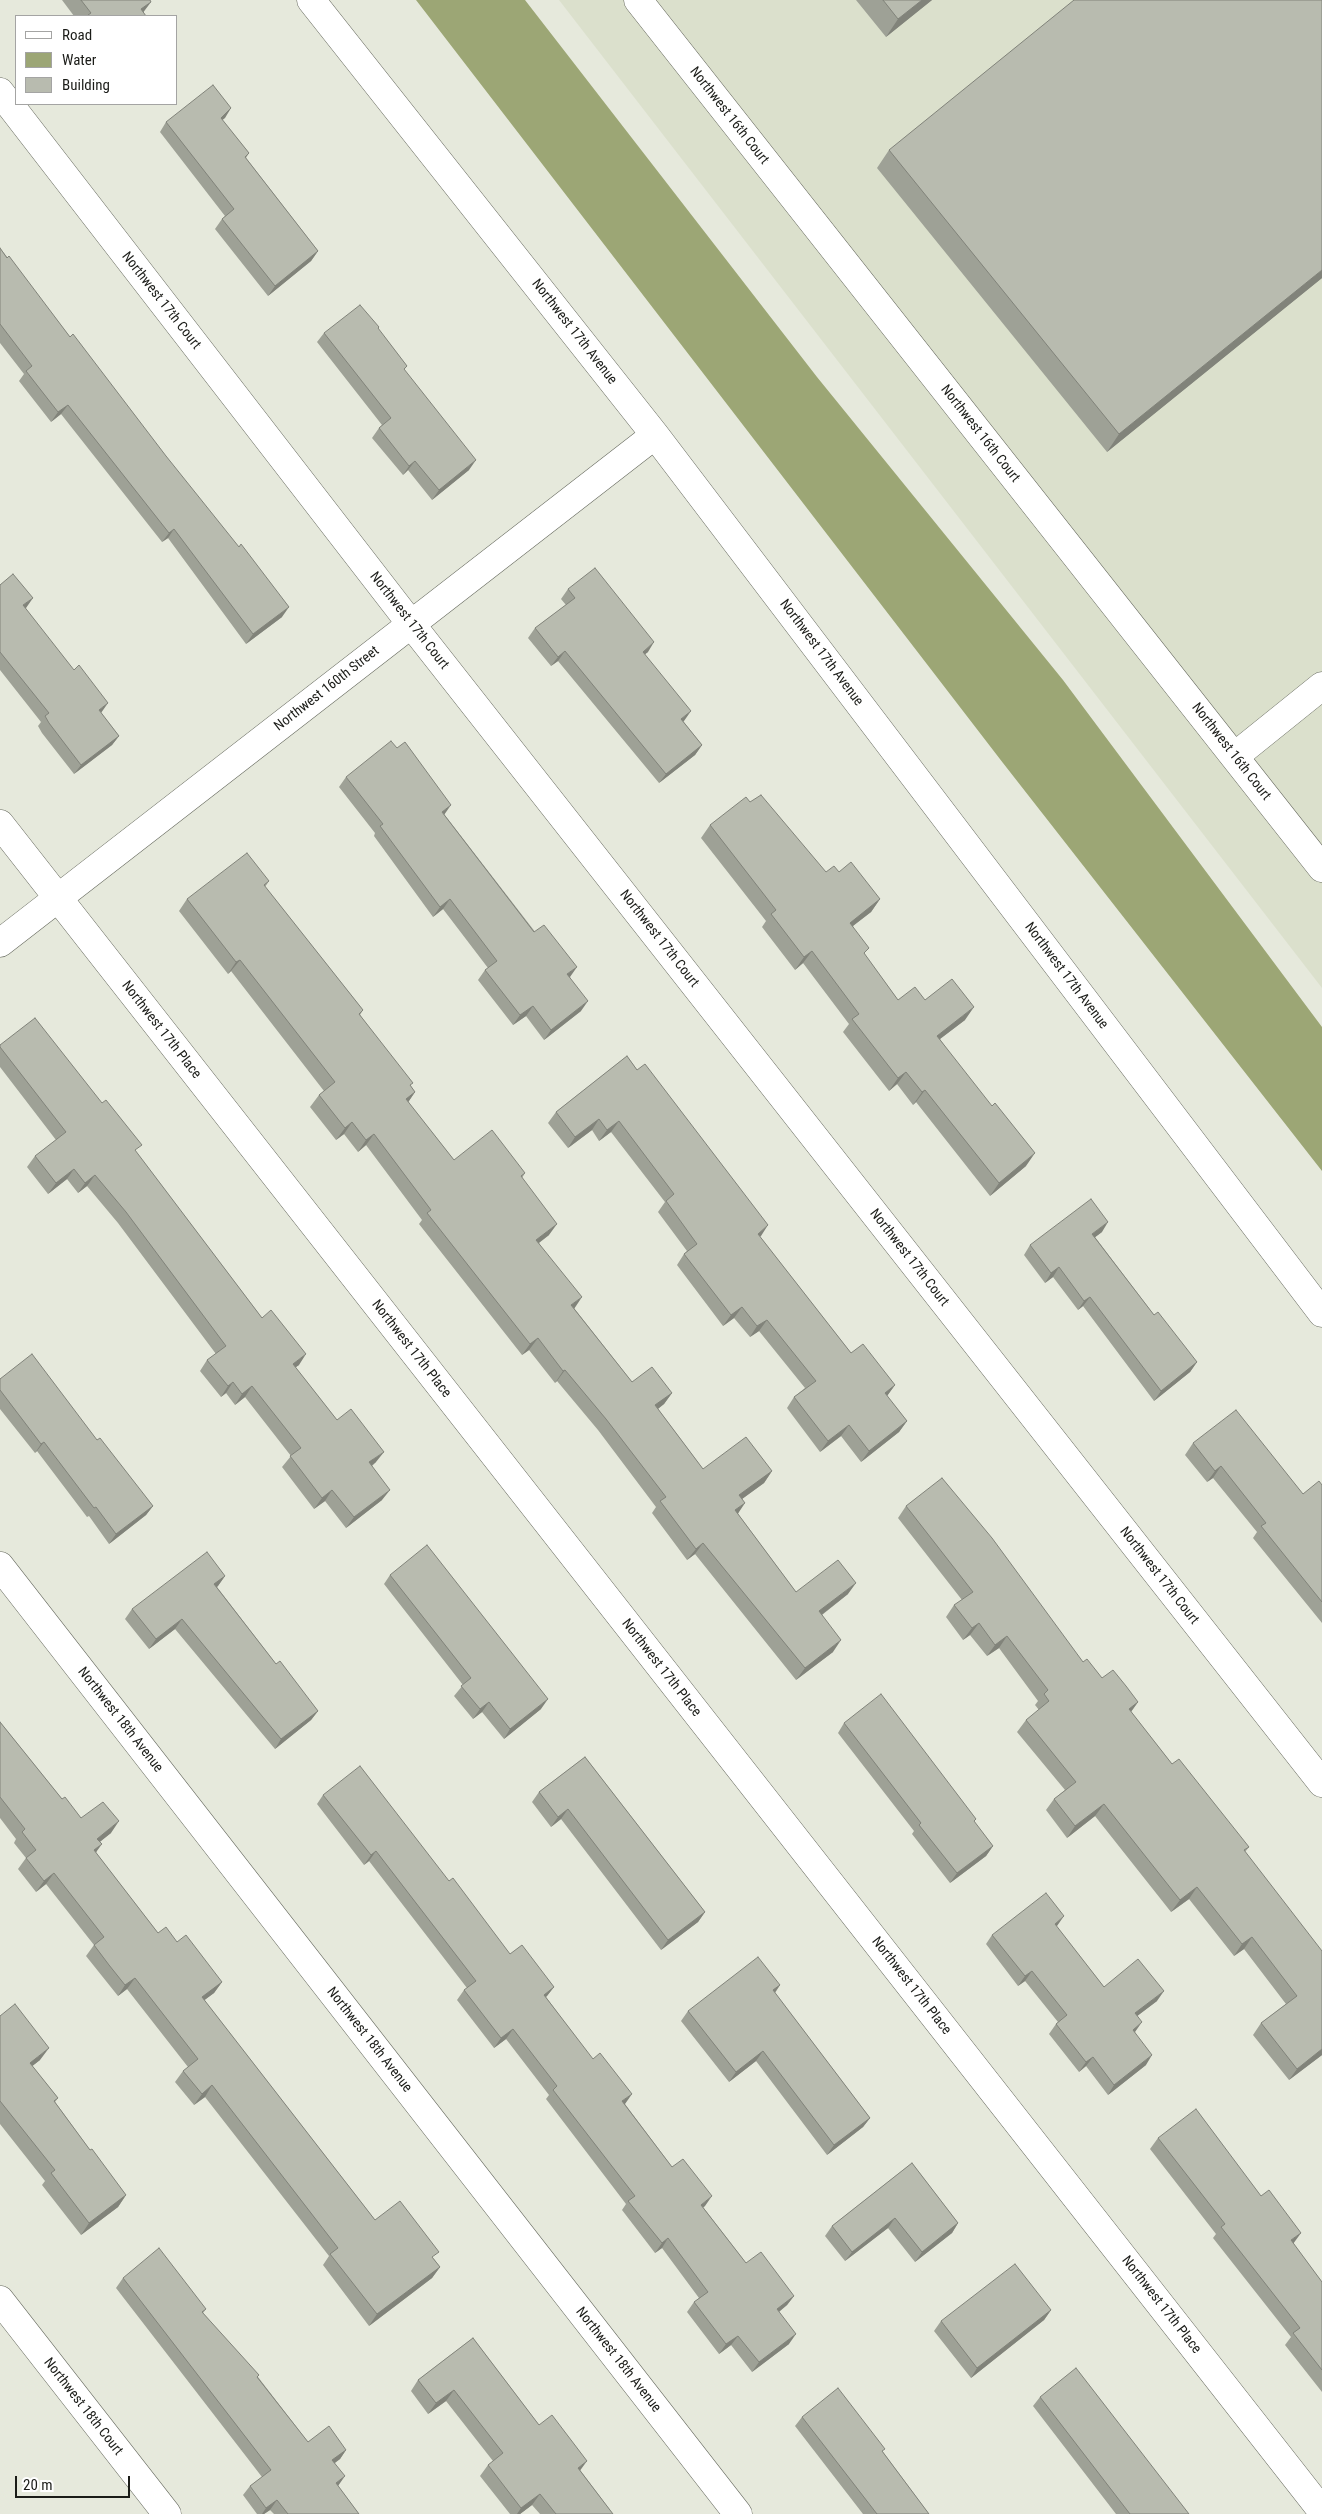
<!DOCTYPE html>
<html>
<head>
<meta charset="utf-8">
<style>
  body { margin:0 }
  #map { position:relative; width:1322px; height:2514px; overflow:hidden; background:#e6e9dc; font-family:"Roboto Condensed",sans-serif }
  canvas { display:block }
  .legend { position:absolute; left:15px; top:15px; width:162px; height:90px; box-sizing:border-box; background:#fff; border:1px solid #a4a4a3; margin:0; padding:6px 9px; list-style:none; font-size:15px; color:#1b1c18 }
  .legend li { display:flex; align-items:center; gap:10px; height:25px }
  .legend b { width:25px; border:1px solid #a4a4a3 }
  .scale { position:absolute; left:15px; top:2476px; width:115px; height:22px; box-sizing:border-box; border:2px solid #1b1c18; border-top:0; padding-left:6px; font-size:15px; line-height:18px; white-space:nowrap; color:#1b1c18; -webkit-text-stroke:4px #fff; paint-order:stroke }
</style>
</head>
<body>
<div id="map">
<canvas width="1322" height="2514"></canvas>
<ul class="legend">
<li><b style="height:6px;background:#fff"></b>Road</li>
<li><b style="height:14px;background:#9ca675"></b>Water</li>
<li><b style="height:14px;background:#b8bbaf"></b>Building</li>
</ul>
<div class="scale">20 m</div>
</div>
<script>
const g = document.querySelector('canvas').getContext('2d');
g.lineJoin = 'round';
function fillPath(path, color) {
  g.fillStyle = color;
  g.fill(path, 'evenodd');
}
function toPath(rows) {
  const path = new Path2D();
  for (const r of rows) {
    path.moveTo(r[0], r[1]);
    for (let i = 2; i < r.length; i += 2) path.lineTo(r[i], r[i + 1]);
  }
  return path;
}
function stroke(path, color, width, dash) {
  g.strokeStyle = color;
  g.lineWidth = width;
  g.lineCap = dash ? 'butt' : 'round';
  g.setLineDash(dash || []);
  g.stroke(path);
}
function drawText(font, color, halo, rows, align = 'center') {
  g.font = font + ' "Roboto Condensed",sans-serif';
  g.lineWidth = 5;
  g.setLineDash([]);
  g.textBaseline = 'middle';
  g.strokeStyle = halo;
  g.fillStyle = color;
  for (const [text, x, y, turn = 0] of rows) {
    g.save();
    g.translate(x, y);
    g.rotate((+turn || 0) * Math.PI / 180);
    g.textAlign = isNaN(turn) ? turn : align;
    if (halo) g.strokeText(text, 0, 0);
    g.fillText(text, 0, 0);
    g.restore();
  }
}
fillPath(toPath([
  [559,0,1322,0,1322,988]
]), '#dbe0cc');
fillPath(toPath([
  [416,0,525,0,817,377,1063,680,1322,1027,1322,1171,1003,763]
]), '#9ca675');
const minor = toPath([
  [311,0,655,435,1322,1313],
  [638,0,1322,868],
  [0,92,411,624,1322,1783],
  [1235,756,1322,686],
  [0,824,1322,2511],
  [0,943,655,435],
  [0,1566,738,2514],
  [0,2300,167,2514]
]);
stroke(minor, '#66695e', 29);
stroke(minor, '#fff', 28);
fillPath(toPath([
  [62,0,150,0,143,12,146,16,74,16],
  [856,0,932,0,886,37],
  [231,108,222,120,249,153,246,158,318,251,311,261,268,296,215,229,222,219,225,216,160,132,166,122],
  [889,150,1322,278,1107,452,877,168],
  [0,248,70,337,282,617,246,644,168,538,162,542,61,414,51,422,19,381,24,374,0,343],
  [379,327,378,329,407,366,404,370,469,470,432,500,408,470,403,475,372,438,379,428,382,425,317,342,324,333],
  [0,585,25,608,101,713,119,736,112,745,74,774,42,733,38,726,41,722,0,670],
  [568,589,648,652,645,654,684,721,683,721,702,745,695,755,659,783,558,661,551,666,528,638,535,628,566,605,561,599],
  [346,777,444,814,570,977,581,1011,544,1040,526,1016,513,1025,478,980,485,970,488,968,443,909,433,917,374,836,375,833,339,787],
  [750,802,826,872,839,872,880,899,871,912,853,926,865,955,898,1000,925,1000,965,1020,940,1039,1026,1166,990,1196,916,1102,913,1105,897,1084,889,1091,843,1032,849,1024,803,963,795,970,762,927,766,921,701,838,710,825],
  [269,881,265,887,363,1010,360,1015,415,1092,408,1102,454,1160,525,1173,522,1178,549,1235,539,1243,574,1308,632,1382,672,1393,664,1404,658,1409,703,1469,772,1471,764,1483,742,1499,738,1514,796,1592,848,1594,822,1615,833,1652,796,1680,695,1554,687,1560,652,1513,656,1507,598,1430,557,1381,555,1383,529,1350,522,1355,419,1224,422,1220,366,1145,358,1152,344,1134,336,1140,310,1107,319,1095,324,1091,231,971,228,974,179,911,187,899],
  [0,1045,136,1152,262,1318,299,1365,295,1367,337,1420,376,1462,372,1466,382,1500,346,1528,325,1501,314,1509,282,1467,291,1456,245,1397,235,1405,226,1393,221,1397,200,1371,207,1360,216,1354,118,1223,87,1186,78,1193,67,1179,48,1194,27,1167,35,1156,56,1140,0,1067],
  [627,1056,760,1237,851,1353,895,1385,887,1396,907,1421,899,1432,861,1462,841,1436,820,1452,787,1408,794,1397,805,1388,759,1331,750,1337,734,1318,723,1326,677,1265,684,1254,687,1251,658,1212,665,1202,611,1132,599,1141,592,1130,568,1148,548,1123,556,1112],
  [1102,1232,1095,1237,1154,1315,1197,1362,1190,1372,1154,1401,1083,1306,1078,1310,1053,1277,1045,1283,1024,1255,1030,1245],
  [0,1379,97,1440,153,1506,146,1515,109,1544,89,1516,87,1517,37,1451,35,1453,0,1409],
  [1193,1443,1303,1494,1322,1485,1322,1623,1253,1538,1257,1532,1213,1478,1207,1482,1185,1455],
  [906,1506,1083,1662,1102,1678,1138,1702,1131,1712,1172,1764,1249,1847,1245,1852,1322,2055,1289,2080,1253,2035,1261,2023,1286,2004,1244,1949,1234,1956,1189,1899,1171,1912,1095,1816,1067,1838,1046,1810,1054,1799,1065,1790,1017,1732,1026,1720,1039,1710,1035,1705,1038,1701,999,1648,987,1656,970,1635,963,1640,946,1617,954,1605,962,1600,898,1518],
  [390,1575,541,1709,504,1739,482,1712,473,1719,454,1696,463,1685,384,1584],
  [225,1576,217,1587,276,1664,318,1711,311,1720,275,1749,175,1629,149,1649,125,1619,132,1609],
  [0,1722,62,1799,81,1818,111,1833,100,1841,96,1853,158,1933,177,1942,222,1982,214,1993,204,2000,375,2220,434,2259,440,2267,432,2278,369,2326,323,2265,329,2256,205,2097,194,2105,175,2082,183,2071,188,2067,127,1989,118,1996,86,1956,94,1945,46,1884,36,1892,18,1869,26,1858,14,1843,16,1839,0,1818],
  [844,1723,974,1822,993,1846,986,1856,950,1883,912,1834,914,1831,838,1733],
  [585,1757,705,1912,698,1922,661,1950,561,1819,551,1827,532,1802,539,1792],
  [323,1795,449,1881,510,1954,554,1987,546,1997,625,2104,672,2167,705,2206,703,2207,746,2263,794,2296,787,2305,779,2312,789,2344,752,2372,731,2345,719,2354,687,2312,694,2302,699,2298,662,2248,655,2253,622,2210,626,2204,546,2099,549,2095,506,2039,494,2048,457,2000,464,1990,467,1988,369,1861,364,1865,317,1804],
  [1057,1927,1104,1987,1157,2001,1137,2016,1135,2032,1146,2065,1108,2095,1086,2066,1079,2072,1049,2034,1056,2024,1058,2022,1025,1981,1018,1986,986,1944,992,1935],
  [780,1985,775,1993,870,2118,863,2127,827,2155,756,2061,729,2082,681,2021,688,2011],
  [0,2016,40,2060,32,2066,58,2098,55,2102,90,2150,126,2195,118,2207,81,2235,42,2185,45,2181,0,2124],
  [1158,2138,1293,2244,1322,2282,1322,2392,1285,2345,1291,2337,1213,2238,1216,2234,1150,2149],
  [912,2163,958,2223,952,2233,915,2262,888,2228,845,2261,825,2236,832,2226],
  [123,2278,206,2309,203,2313,258,2377,308,2442,346,2450,340,2459,335,2463,338,2486,359,2514,274,2514,270,2510,264,2514,257,2514,243,2495,250,2486,262,2477,116,2288],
  [1051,2310,1044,2320,971,2378,934,2331,941,2321],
  [473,2338,539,2425,580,2470,613,2514,540,2514,532,2505,520,2514,510,2514,480,2476,488,2465,493,2461,446,2401,428,2414,411,2391,418,2380],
  [1040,2397,1189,2514,1116,2514,1033,2406],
  [802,2417,883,2452,929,2514,863,2514,795,2426]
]), '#9ea196');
fillPath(toPath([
  [922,0,932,0,886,37,898,19],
  [151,2,142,14,141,9],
  [231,108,225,118,214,127,221,118],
  [318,251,311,261,268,296,275,286],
  [1322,270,1322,278,1107,452,1119,434],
  [68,405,61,414,51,422,58,412],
  [476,460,469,470,432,500,439,490],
  [415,461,408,470,403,475,409,466],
  [174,529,168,538,162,542,169,533],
  [33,598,26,608,16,615,23,605],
  [289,607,282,617,246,644,253,634],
  [654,642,648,652,636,661,643,652],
  [565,651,558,661,551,666,558,657],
  [108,703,101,713,99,710],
  [691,711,684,721,674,729,681,719],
  [119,736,112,745,74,774,81,765],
  [702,745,695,755,659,783,666,774],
  [451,805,444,815,442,812],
  [450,899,443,909,433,917,440,907],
  [880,899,871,912,841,935,850,923],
  [812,951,803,963,795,970,804,957],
  [240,960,231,971,228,974,236,962],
  [577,967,570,977,560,984,567,974],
  [588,1001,581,1011,544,1040,551,1030],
  [533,1006,526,1016,513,1025,520,1015],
  [974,1007,965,1020,928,1048,937,1036],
  [906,1072,897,1084,889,1091,898,1078],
  [925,1090,916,1102,913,1105,922,1092],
  [415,1092,407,1104,406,1099],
  [599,1119,592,1130,568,1148,575,1137],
  [619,1121,611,1132,599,1141,607,1130],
  [352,1122,344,1134,336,1140,345,1128],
  [374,1134,366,1145,358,1152,366,1140],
  [1035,1153,1026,1166,990,1196,999,1183],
  [74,1169,67,1179,48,1194,56,1183],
  [95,1175,87,1186,78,1193,85,1183],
  [1108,1222,1102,1232,1086,1244,1092,1234],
  [557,1224,549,1235,528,1251,536,1240],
  [768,1225,761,1236,750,1245,758,1234],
  [1059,1267,1053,1277,1045,1283,1051,1273],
  [582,1297,574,1309,571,1305],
  [1090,1297,1083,1306,1078,1310,1084,1301],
  [742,1307,734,1318,723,1326,731,1315],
  [767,1320,759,1331,750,1337,757,1326],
  [538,1338,529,1350,522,1355,530,1344],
  [306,1354,299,1365,285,1375,293,1364],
  [1197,1362,1190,1372,1154,1401,1161,1391],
  [565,1370,557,1381,555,1383,563,1371],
  [233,1382,226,1393,221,1397,228,1386],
  [895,1385,887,1396,885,1393],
  [252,1386,245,1397,235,1405,242,1394],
  [672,1393,664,1404,647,1417,655,1405],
  [907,1421,899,1432,861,1462,869,1451],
  [849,1425,841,1436,820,1452,828,1441],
  [44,1442,37,1451,35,1453,41,1444],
  [384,1452,376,1462,362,1473,369,1462],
  [1221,1466,1213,1478,1207,1482,1215,1471],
  [772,1471,764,1483,731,1507,739,1495],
  [332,1490,325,1501,314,1509,322,1498],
  [390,1490,382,1500,346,1528,354,1517],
  [745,1503,737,1515,735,1510],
  [153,1506,146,1515,109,1544,116,1534],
  [703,1543,695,1554,687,1560,696,1549],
  [225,1576,218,1586,208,1594,214,1584],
  [856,1583,848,1594,811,1623,819,1611],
  [182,1619,175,1629,149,1649,156,1639],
  [979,1623,970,1635,963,1640,972,1628],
  [1007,1636,999,1648,987,1656,995,1645],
  [841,1640,833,1652,796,1680,805,1668],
  [548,1699,541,1709,504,1739,510,1729],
  [489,1702,482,1712,473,1719,480,1709],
  [1138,1702,1130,1713,1129,1709],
  [318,1711,311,1720,275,1749,281,1739],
  [1104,1804,1095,1816,1067,1838,1075,1826],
  [568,1809,561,1819,551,1827,558,1817],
  [119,1821,111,1833,90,1850,97,1839],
  [102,1844,94,1855,94,1850],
  [993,1846,986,1856,950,1883,957,1873],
  [376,1851,369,1861,364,1865,371,1855],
  [54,1873,46,1884,36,1892,44,1881],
  [1197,1887,1189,1899,1171,1912,1180,1900],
  [705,1912,698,1922,661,1950,668,1940],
  [1064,1916,1057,1926,1048,1934,1055,1924],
  [1252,1937,1244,1949,1234,1956,1242,1944],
  [1032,1971,1025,1981,1018,1986,1025,1976],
  [135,1978,127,1989,118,1996,125,1985],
  [222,1982,214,1993,194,2008,202,1997],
  [780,1985,773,1995,773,1990],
  [554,1987,547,1996,537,2004,544,1995],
  [1164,1991,1157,2001,1128,2023,1135,2013],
  [1142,2022,1135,2032,1126,2040,1133,2030],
  [513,2029,506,2039,494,2048,501,2038],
  [49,2048,40,2060,21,2075,30,2063],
  [1322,2049,1322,2055,1289,2080,1297,2069],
  [763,2051,756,2061,729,2082,736,2072],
  [1152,2055,1146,2065,1108,2095,1114,2085],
  [1093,2057,1086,2066,1079,2072,1086,2062],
  [212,2085,205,2097,194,2105,202,2094],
  [632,2094,625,2104,615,2111,622,2101],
  [870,2118,863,2127,827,2155,834,2145],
  [126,2195,118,2207,81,2235,89,2223],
  [712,2196,705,2206,694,2214,701,2205],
  [895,2218,888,2228,845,2261,852,2252],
  [958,2223,952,2233,915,2262,922,2252],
  [1301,2233,1293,2244,1291,2240],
  [668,2238,662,2248,655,2253,662,2243],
  [440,2267,432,2278,369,2326,377,2314],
  [794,2296,787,2305,770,2319,777,2309],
  [1051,2310,1044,2320,971,2378,977,2368],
  [796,2334,789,2344,752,2372,759,2362],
  [738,2336,731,2345,719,2354,726,2344],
  [454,2390,446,2401,428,2414,436,2403],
  [346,2450,340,2459,326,2469,332,2460],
  [587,2461,579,2472,578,2468],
  [345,2476,338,2486,336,2483],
  [540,2494,532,2505,520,2514,517,2514,521,2508],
  [277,2500,270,2510,264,2514,262,2514,266,2508]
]), '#81837a');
const building = toPath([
  [81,0,150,0,151,2,141,9,146,16,88,16,88,15,91,13,81,0],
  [883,0,922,0,898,19,883,0],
  [1074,0,1322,0,1322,270,1119,434,889,150,1074,0],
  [213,85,231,108,221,118,249,153,245,157,318,251,275,286,222,219,234,209,166,122,213,85],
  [0,248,7,258,9,256,70,337,73,334,166,456,239,547,241,544,289,607,253,634,174,529,169,533,68,405,58,412,26,371,32,366,0,324,0,248],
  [360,305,379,327,378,328,407,366,404,369,476,460,439,490,415,461,409,466,379,428,391,418,324,333,360,305],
  [595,568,654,642,643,652,691,711,681,719,702,745,666,774,565,651,558,657,535,628,575,598,568,589,595,568],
  [13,574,33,598,23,605,74,670,79,665,108,703,99,710,119,736,81,765,49,723,45,716,49,713,0,652,0,585,13,574],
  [391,741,397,748,405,742,451,805,442,812,534,932,544,925,577,967,567,974,588,1001,551,1030,533,1006,520,1015,485,970,497,961,450,899,440,907,380,826,383,824,346,777,391,741],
  [761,795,826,872,834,866,839,872,851,862,880,899,850,923,869,948,864,953,898,1000,915,987,925,1000,952,979,974,1007,937,1036,992,1106,995,1103,1035,1153,999,1183,925,1090,922,1092,906,1072,898,1078,852,1019,859,1014,812,951,804,957,771,914,776,910,710,825,746,797,750,802,761,795],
  [247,853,269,881,264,885,363,1010,359,1014,413,1083,410,1085,415,1092,406,1099,454,1160,492,1130,525,1173,521,1176,557,1224,536,1240,582,1297,571,1305,632,1382,652,1367,672,1393,655,1405,703,1469,746,1437,772,1471,739,1495,745,1503,735,1510,796,1592,838,1560,856,1583,819,1611,841,1640,805,1668,703,1543,696,1549,660,1501,666,1497,606,1419,565,1370,563,1371,538,1338,530,1344,427,1213,431,1210,374,1134,366,1140,352,1122,345,1128,319,1095,335,1082,240,960,236,962,187,899,247,853],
  [35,1018,102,1103,106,1100,142,1145,135,1150,262,1318,271,1310,306,1354,293,1364,337,1420,351,1409,384,1452,369,1462,390,1490,354,1517,332,1490,322,1498,290,1456,301,1448,252,1386,242,1394,233,1382,228,1386,207,1360,226,1346,126,1212,95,1175,85,1183,74,1169,56,1183,35,1156,66,1132,0,1047,0,1045,35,1018],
  [627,1056,637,1070,645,1064,768,1225,758,1234,851,1353,863,1344,895,1385,885,1393,907,1421,869,1451,849,1425,828,1441,794,1397,816,1381,767,1320,757,1326,742,1307,731,1315,684,1254,697,1244,666,1201,674,1194,619,1121,607,1130,599,1119,575,1137,556,1112,627,1056],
  [1091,1199,1108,1222,1092,1234,1154,1315,1158,1312,1197,1362,1161,1391,1090,1297,1084,1301,1059,1267,1051,1273,1030,1245,1091,1199],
  [32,1354,97,1440,100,1438,153,1506,116,1534,96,1507,94,1508,44,1442,41,1444,0,1390,0,1379,32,1354],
  [1236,1410,1303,1494,1319,1481,1322,1485,1322,1602,1261,1526,1266,1523,1221,1466,1215,1471,1193,1443,1236,1410],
  [942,1478,992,1538,1083,1662,1087,1659,1102,1678,1113,1670,1126,1686,1138,1702,1129,1709,1172,1764,1179,1759,1249,1847,1244,1850,1322,1951,1322,2049,1297,2069,1261,2023,1297,1996,1252,1937,1242,1944,1197,1887,1180,1900,1104,1804,1075,1826,1054,1799,1076,1782,1026,1720,1049,1701,1044,1694,1048,1690,1007,1636,995,1645,979,1623,972,1628,954,1605,973,1592,906,1506,942,1478],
  [427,1545,548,1699,510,1729,489,1702,480,1709,461,1686,471,1678,390,1575,427,1545],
  [207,1552,225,1576,214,1584,276,1664,280,1661,318,1711,281,1739,182,1619,156,1639,132,1609,207,1552],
  [881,1694,976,1819,974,1821,993,1846,957,1873,919,1825,921,1823,844,1723,881,1694],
  [0,1722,62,1799,65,1797,81,1818,103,1802,119,1821,97,1839,102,1844,94,1850,158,1933,166,1927,177,1942,186,1935,222,1982,202,1997,375,2220,400,2201,439,2252,432,2257,440,2267,377,2314,330,2254,338,2248,212,2085,202,2094,183,2071,198,2059,135,1978,125,1985,109,1965,94,1945,104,1937,54,1873,44,1881,26,1858,36,1850,22,1832,25,1829,0,1797,0,1722],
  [585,1757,705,1912,668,1940,568,1809,558,1817,539,1792,585,1757],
  [360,1766,449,1881,453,1878,510,1954,522,1945,554,1987,544,1995,593,2059,600,2053,632,2094,622,2101,672,2167,683,2159,712,2196,701,2205,746,2263,761,2252,794,2296,777,2309,796,2334,759,2362,738,2336,726,2344,694,2302,708,2292,668,2238,662,2243,628,2201,635,2196,553,2090,557,2086,513,2029,501,2038,464,1990,476,1981,376,1851,371,1855,323,1795,360,1766],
  [1046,1893,1064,1916,1055,1924,1104,1987,1138,1959,1164,1991,1135,2013,1142,2022,1133,2030,1152,2055,1114,2085,1093,2057,1086,2062,1056,2024,1067,2015,1032,1971,1025,1976,992,1935,1046,1893],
  [758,1957,780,1985,773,1990,870,2118,834,2145,763,2051,736,2072,688,2011,758,1957],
  [15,2004,49,2048,30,2063,58,2098,54,2101,90,2150,92,2149,126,2195,89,2223,51,2173,55,2170,0,2101,0,2016,15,2004],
  [1196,2109,1261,2196,1269,2190,1301,2233,1291,2240,1322,2282,1322,2370,1293,2333,1300,2328,1221,2227,1225,2224,1158,2138,1196,2109],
  [912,2163,958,2223,922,2252,895,2218,852,2252,832,2226,912,2163],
  [159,2248,206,2309,202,2312,259,2375,257,2377,308,2442,329,2426,346,2450,332,2460,345,2476,336,2483,359,2514,288,2514,277,2500,266,2508,250,2486,271,2470,123,2278,159,2248],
  [1015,2264,1051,2310,977,2368,941,2321,1015,2264],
  [473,2338,539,2425,552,2415,587,2461,578,2468,613,2514,556,2514,540,2494,521,2508,488,2465,503,2453,454,2390,436,2403,418,2380,473,2338],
  [1076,2368,1189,2514,1130,2514,1040,2397,1076,2368],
  [838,2388,885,2449,882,2451,929,2514,877,2514,802,2417,838,2388]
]);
fillPath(building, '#b8bbaf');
stroke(building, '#81837a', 1);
drawText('14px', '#1b1c18', '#fff', [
  ["Northwest 16th Court",729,116,52],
  ["Northwest 17th Court",161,301,52],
  ["Northwest 17th Avenue",574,332,52],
  ["Northwest 16th Court",980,434,52],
  ["Northwest 17th Court",409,621,52],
  ["Northwest 17th Avenue",821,653,53],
  ["Northwest 160th Street",327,689,-38],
  ["Northwest 16th Court",1231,752,52],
  ["Northwest 17th Court",659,939,52],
  ["Northwest 17th Avenue",1066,976,53],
  ["Northwest 17th Place",161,1030,52],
  ["Northwest 17th Court",909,1258,52],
  ["Northwest 17th Place",411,1349,52],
  ["Northwest 17th Court",1159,1576,52],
  ["Northwest 17th Place",661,1668,52],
  ["Northwest 18th Avenue",120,1720,52],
  ["Northwest 17th Place",911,1986,52],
  ["Northwest 18th Avenue",369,2040,52],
  ["Northwest 17th Place",1161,2305,52],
  ["Northwest 18th Avenue",618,2360,52],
  ["Northwest 18th Court",83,2407,52]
]);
</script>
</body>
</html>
